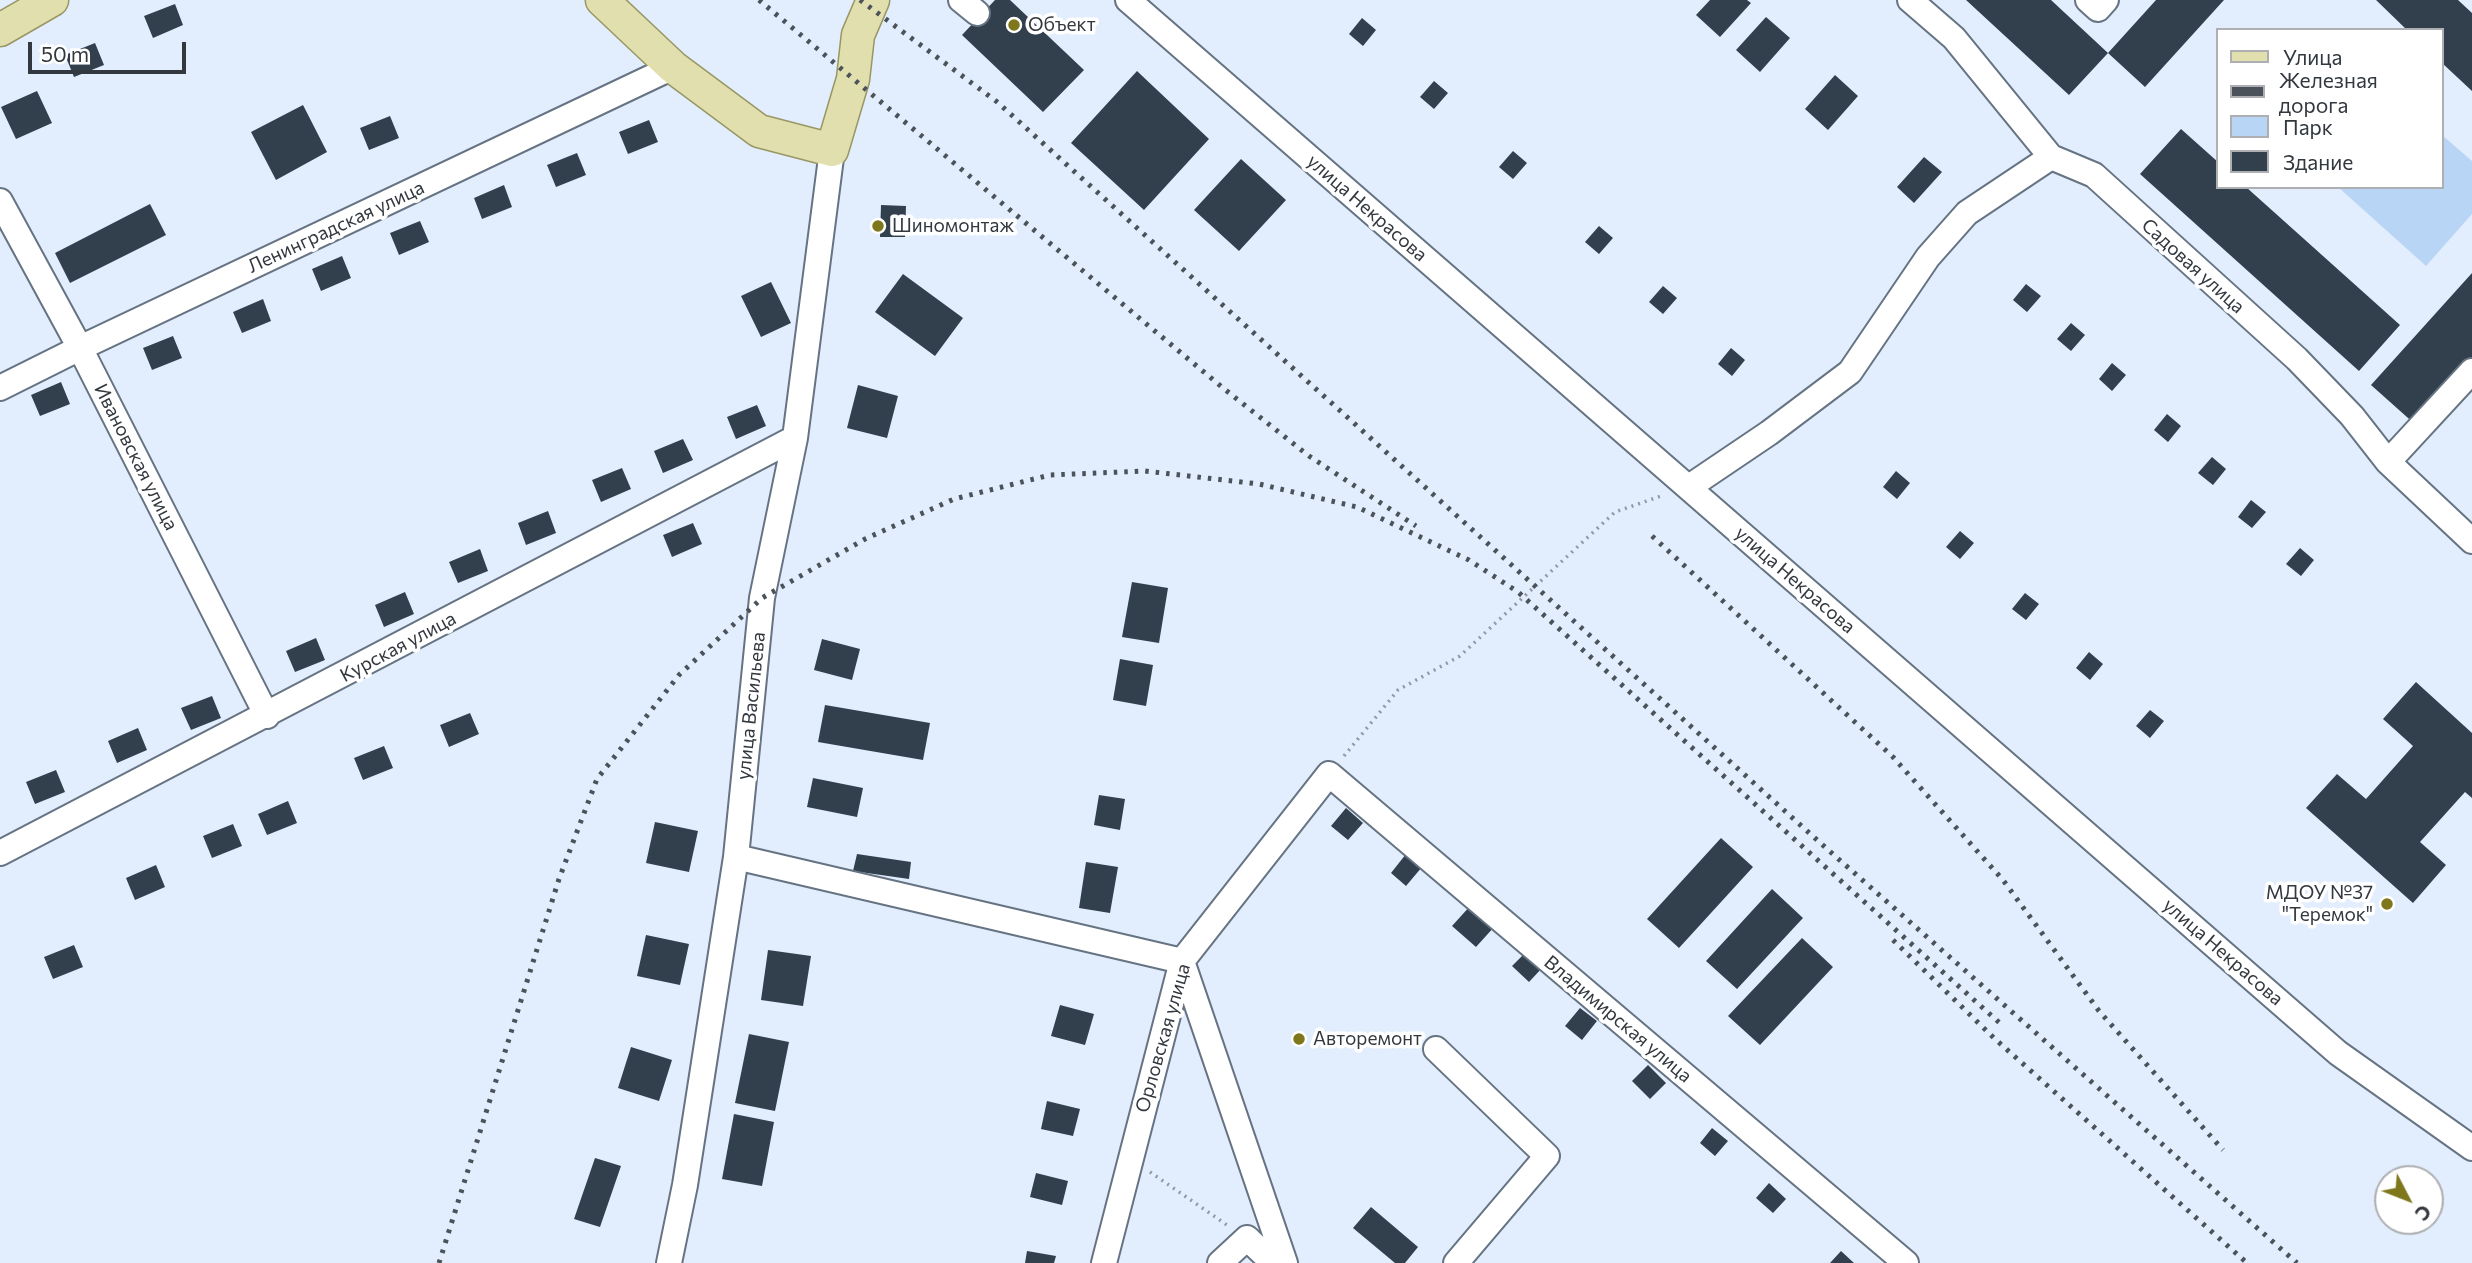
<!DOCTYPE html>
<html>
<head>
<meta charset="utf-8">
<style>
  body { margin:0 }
  #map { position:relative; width:2472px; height:1263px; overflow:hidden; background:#e2eefd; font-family:Commissioner,sans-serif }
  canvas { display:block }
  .legend { position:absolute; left:2216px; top:28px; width:228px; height:161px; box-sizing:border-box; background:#fff; border:2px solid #adafb2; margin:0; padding:9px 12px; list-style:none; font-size:21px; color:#32383e }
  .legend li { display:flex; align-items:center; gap:14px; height:35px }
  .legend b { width:35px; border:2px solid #adafb2 }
  .north { position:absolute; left:2374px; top:1165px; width:70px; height:70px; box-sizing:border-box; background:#fff; border:2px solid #adafb2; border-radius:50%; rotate:132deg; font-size:19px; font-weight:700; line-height:28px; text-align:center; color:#32383e }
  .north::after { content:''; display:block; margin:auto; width:24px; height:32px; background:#7e771c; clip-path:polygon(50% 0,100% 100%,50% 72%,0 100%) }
  .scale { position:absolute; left:28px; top:42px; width:158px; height:32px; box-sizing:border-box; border:4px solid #32383e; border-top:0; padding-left:9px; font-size:21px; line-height:24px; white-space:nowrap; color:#32383e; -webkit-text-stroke:5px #fff; paint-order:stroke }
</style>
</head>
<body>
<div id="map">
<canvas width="2472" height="1263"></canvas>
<ul class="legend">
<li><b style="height:9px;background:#e2dfae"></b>Улица</li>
<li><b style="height:9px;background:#4b5259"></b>Железная дорога</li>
<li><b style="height:19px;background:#b9d5f5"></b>Парк</li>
<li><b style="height:19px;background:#323f4d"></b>Здание</li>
</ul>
<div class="north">С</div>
<div class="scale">50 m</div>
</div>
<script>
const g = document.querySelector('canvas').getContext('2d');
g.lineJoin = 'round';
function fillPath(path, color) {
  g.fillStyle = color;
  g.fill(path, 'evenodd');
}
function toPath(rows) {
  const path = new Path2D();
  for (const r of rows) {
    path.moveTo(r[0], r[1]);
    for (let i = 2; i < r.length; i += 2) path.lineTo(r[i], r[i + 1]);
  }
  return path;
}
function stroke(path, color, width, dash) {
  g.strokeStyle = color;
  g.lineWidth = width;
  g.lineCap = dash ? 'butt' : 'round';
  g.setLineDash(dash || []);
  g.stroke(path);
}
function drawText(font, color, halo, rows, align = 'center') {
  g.font = font + ' Commissioner,sans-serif';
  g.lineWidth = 7;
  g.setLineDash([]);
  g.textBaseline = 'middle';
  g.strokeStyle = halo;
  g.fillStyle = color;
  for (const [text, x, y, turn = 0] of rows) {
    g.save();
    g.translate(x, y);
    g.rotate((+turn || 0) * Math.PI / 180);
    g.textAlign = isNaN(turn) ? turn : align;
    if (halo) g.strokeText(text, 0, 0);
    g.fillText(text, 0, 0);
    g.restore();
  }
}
fillPath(toPath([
  [2442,135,2472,161,2472,214,2426,266,2338,187,2442,187]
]), '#b9d5f5');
fillPath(toPath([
  [995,0,1010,0,1084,70,1043,112,962,35],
  [1710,0,1747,0,1751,3,1720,37,1696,15],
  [1966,0,2051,0,2108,53,2069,95],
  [2156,0,2224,0,2145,87,2108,53],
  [2376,0,2458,0,2472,13,2472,91,2442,63,2442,30,2407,30],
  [175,4,183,25,153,38,144,16],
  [1766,17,1790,38,1760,72,1736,50],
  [1362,18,1376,30,1363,46,1349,34],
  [95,43,104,65,74,77,65,55],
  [1137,71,1209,139,1144,210,1071,143],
  [1835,75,1858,96,1828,130,1805,109],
  [1434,81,1448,93,1434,109,1420,97],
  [37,91,52,123,16,139,1,107],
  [303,105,327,152,276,180,251,132],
  [390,116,399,138,369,150,360,128],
  [649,120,658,142,628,154,619,132],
  [2181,129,2218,162,2218,187,2246,187,2400,325,2359,371,2140,174],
  [1513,151,1527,163,1513,179,1499,167],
  [577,153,586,175,556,187,547,165],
  [1924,157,1942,172,1914,203,1897,187],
  [1241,159,1286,200,1239,251,1194,210],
  [504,185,512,207,482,219,474,198],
  [150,204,166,235,70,283,55,253],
  [881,205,906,206,905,237,880,237],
  [420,221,429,242,399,255,390,233],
  [1599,226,1613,238,1599,254,1585,242],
  [342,256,351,278,321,291,312,269],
  [2472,273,2472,364,2417,426,2371,385],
  [903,274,963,318,935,356,875,312],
  [771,282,791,323,761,337,741,296],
  [2026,284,2041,296,2027,312,2013,300],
  [1663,286,1677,298,1663,314,1649,302],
  [263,299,271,321,242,333,233,312],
  [2071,323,2085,335,2071,351,2057,339],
  [173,336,182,358,152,370,143,348],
  [1731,348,1745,360,1732,376,1718,364],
  [2112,363,2126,375,2112,391,2099,379],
  [61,382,70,404,40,416,31,395],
  [858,385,898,396,887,438,847,428],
  [757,405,766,426,736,439,727,417],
  [2167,414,2181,426,2168,442,2154,430],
  [683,439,693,460,663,473,654,451],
  [2212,457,2226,469,2213,485,2198,473],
  [622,468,631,489,601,502,592,480],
  [1896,471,1910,483,1897,499,1883,487],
  [2251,500,2266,512,2252,528,2238,517],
  [548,511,556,533,526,545,518,523],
  [693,523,702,544,672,557,663,535],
  [1960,531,1974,543,1960,559,1946,547],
  [2300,548,2314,560,2301,576,2286,564],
  [480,549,488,571,458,583,449,562],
  [1132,582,1168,588,1159,643,1122,637],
  [405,592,414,614,384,627,375,605],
  [2025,593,2039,604,2026,620,2012,609],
  [316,638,325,660,295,672,286,651],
  [822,639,860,649,852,680,814,670],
  [2089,652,2103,664,2090,680,2076,668],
  [1120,659,1153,665,1146,706,1113,700],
  [2416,682,2472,733,2472,798,2465,792,2420,842,2446,865,2413,903,2306,808,2337,774,2366,799,2413,746,2383,719],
  [212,696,221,718,191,730,181,708],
  [825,705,930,723,923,760,818,742],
  [2150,710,2164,721,2150,738,2136,726],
  [470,713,479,734,449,747,440,725],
  [138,728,147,750,117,763,108,741],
  [384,746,393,768,363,780,354,758],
  [56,770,65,792,35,804,26,782],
  [813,778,863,788,857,817,807,807],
  [1099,795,1125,799,1120,830,1094,825],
  [288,801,297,823,267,835,258,814],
  [1346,808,1363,823,1348,840,1331,826],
  [655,822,698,831,689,872,646,863],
  [233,824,242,846,212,858,203,836],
  [1721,838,1753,867,1679,948,1647,919],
  [857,854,911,862,909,879,853,871],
  [1406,854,1422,867,1406,886,1391,873],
  [1086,862,1118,867,1110,913,1079,908],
  [156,865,165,887,135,900,126,878],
  [1772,889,1803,918,1737,989,1706,961],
  [1471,905,1495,926,1476,947,1452,926],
  [646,935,689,944,680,985,637,976],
  [1802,938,1833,967,1760,1045,1728,1016],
  [74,945,83,967,53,979,44,957],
  [768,950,811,956,803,1006,761,1000],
  [1527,951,1543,967,1529,982,1512,966],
  [1060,1005,1094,1014,1085,1045,1051,1036],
  [1580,1008,1597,1021,1582,1040,1565,1026],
  [749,1034,789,1042,775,1111,735,1103],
  [631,1047,672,1060,659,1101,618,1088],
  [1648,1065,1666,1083,1650,1099,1632,1081],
  [1047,1101,1080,1109,1073,1136,1041,1129],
  [734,1114,774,1122,762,1186,722,1179],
  [1712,1128,1728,1141,1715,1156,1700,1143],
  [595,1158,621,1166,600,1227,574,1219],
  [1036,1173,1068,1181,1062,1205,1030,1197],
  [1769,1183,1786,1199,1773,1213,1756,1198],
  [1371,1207,1418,1247,1405,1263,1395,1263,1353,1228],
  [1027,1251,1056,1256,1054,1263,1025,1263],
  [1841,1251,1854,1263,1830,1263]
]), '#323f4d');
const minor = toPath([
  [961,0,977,13],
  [1128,0,2338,1053,2472,1148],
  [1910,0,1954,38,2051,157,2094,175,2297,359,2352,416,2388,462,2472,541],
  [2088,0,2098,9,2106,0],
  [0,201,80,348,267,716],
  [0,388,80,348,673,67],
  [2388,462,2472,371],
  [1689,487,1769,433,1850,372,1928,257,1967,213,2051,157],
  [0,853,795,438],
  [736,857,1182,961,1285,1263],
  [1436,1049,1547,1156,1456,1263],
  [669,1263,685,1185,736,857,762,598,795,438,832,150],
  [1104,1263,1182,961,1329,774,1906,1263],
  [1220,1263,1247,1238,1273,1263]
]);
const major = toPath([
  [602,0,673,67,759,131,832,150,853,79,858,35,873,0],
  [0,30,52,0]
]);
stroke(minor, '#657382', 28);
stroke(major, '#989764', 35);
stroke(toPath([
  [1344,756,1398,690,1460,656,1615,512,1664,495],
  [1150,1172,1227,1225]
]), '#9099a4', 3.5, [2, 5]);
stroke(minor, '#fff', 24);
stroke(major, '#e2dfae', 32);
stroke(toPath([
  [759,0,1223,388,1309,456,1416,526],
  [860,0,996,101,1826,848,2297,1263],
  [1652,536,1893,757,2003,880,2099,1011,2223,1150],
  [1893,940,1995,1039,2247,1263],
  [439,1263,559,879,597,779,679,675,762,598,865,539,954,499,1050,475,1145,471,1259,484,1357,507,1469,560,1518,592,2002,1025]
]), '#4b5259', 5, [3.5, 7]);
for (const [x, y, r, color] of [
  [1014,25,7,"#7e771c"],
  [878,226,7,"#7e771c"],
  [2387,904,7,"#7e771c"],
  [1299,1039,7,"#7e771c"]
]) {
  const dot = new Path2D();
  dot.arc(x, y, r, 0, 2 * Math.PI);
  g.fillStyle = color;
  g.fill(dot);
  stroke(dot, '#fff', 2.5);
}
drawText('19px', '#32383e', '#fff', [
  ["Объект",1028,25],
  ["Шиномонтаж",892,226],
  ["МДОУ №37",2373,893,"right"],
  ["\"Теремок\"",2373,915,"right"],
  ["Авторемонт",1313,1039]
], 'left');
drawText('19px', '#32383e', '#fff', [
  ["улица Некрасова",1367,208,41],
  ["Ленинградская улица",336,227,-25],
  ["Садовая улица",2193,266,42],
  ["Ивановская улица",136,457,63],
  ["улица Некрасова",1795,580,41],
  ["Курская улица",398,647,-28],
  ["улица Васильева",751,706,-84],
  ["улица Некрасова",2223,952,41],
  ["Владимирская улица",1618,1019,40],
  ["Орловская улица",1163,1038,-74]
]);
</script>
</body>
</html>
